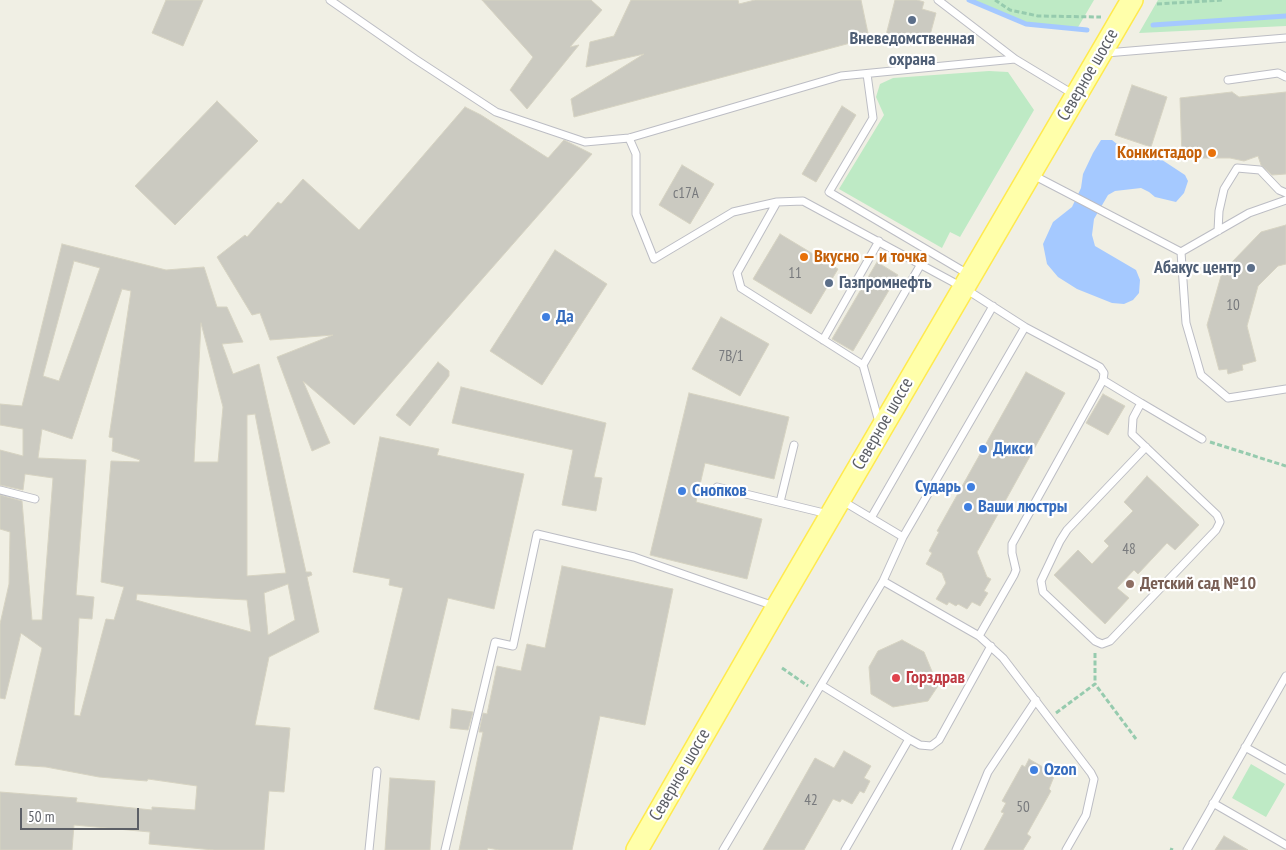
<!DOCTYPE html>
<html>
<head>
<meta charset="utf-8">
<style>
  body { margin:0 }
  #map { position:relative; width:1286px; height:850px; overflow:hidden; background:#f0efe4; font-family:"PT Sans Narrow",sans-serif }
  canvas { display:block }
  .scale { position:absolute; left:20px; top:808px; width:119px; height:22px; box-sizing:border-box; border:2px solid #5c5f66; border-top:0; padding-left:6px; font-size:15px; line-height:18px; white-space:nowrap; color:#5c5f66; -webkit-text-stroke:4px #fff; paint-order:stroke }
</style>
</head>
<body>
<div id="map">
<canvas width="1286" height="850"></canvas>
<div class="scale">50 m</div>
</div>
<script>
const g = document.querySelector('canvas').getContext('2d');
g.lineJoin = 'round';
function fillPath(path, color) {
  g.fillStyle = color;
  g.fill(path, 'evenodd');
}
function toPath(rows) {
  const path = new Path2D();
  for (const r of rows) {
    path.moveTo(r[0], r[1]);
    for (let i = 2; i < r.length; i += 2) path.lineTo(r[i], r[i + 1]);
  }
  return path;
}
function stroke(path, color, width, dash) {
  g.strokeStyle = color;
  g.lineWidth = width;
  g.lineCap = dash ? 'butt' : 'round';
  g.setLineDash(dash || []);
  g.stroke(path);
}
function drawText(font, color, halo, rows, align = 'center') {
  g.font = font + ' "PT Sans Narrow",sans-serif';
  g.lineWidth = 4.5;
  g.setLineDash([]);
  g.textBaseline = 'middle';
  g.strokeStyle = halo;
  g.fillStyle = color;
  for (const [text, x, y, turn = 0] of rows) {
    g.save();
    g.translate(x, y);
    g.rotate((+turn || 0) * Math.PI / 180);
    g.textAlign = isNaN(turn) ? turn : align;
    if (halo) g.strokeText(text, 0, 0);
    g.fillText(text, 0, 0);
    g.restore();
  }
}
fillPath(toPath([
  [969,0,1094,0,1077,29,1026,24],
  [1158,0,1286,0,1286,26,1139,33],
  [989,71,1008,72,1034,110,960,237,950,232,942,248,839,189,884,115,876,97,880,84,893,78],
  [1251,764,1285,784,1266,817,1232,798]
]), '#beeac5');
fillPath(toPath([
  [1101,140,1112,140,1127,152,1137,153,1150,152,1185,175,1188,181,1184,193,1176,202,1155,197,1149,192,1141,188,1115,191,1108,195,1094,219,1092,235,1095,246,1136,270,1140,280,1139,293,1133,300,1124,304,1112,303,1077,289,1058,277,1047,264,1043,244,1053,222,1072,207,1081,188,1083,174,1093,153]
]), '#a5c9ff');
stroke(toPath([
  [969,0,1026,24,1087,30],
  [1153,25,1286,16]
]), '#a5c9ff', 5);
const building = toPath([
  [166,0,203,0,183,46,152,33,166,0],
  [482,0,591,0,602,10,570,47,579,45,527,109,510,90,533,57,482,0],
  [631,0,738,0,739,4,755,0,861,0,869,38,574,117,571,99,644,54,586,67,590,42,614,36,631,0],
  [895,0,917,0,924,2,922,9,936,13,929,39,915,36,913,42,900,38,899,43,885,39,895,0],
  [1132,85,1167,97,1151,147,1115,135,1132,85],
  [1232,92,1239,97,1286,92,1286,174,1272,175,1261,165,1258,156,1244,161,1230,158,1182,158,1180,98,1232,92],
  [217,101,258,141,175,225,135,186,217,101],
  [842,106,856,115,816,182,802,174,842,106],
  [465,107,481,115,548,158,564,140,592,154,354,425,303,381,330,443,312,451,277,357,333,335,270,340,260,313,252,315,217,257,245,235,247,237,278,202,281,204,303,179,359,230,465,107],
  [682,165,714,184,690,224,659,205,682,165],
  [1286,225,1286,264,1278,266,1258,286,1247,326,1256,361,1242,365,1243,370,1228,374,1227,369,1219,370,1207,325,1221,276,1232,262,1261,232,1286,225],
  [780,234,838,269,811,314,753,279,780,234],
  [62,244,166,270,204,267,217,307,227,307,243,342,222,344,233,374,259,364,306,572,311,572,312,575,307,577,319,632,269,657,255,725,290,728,284,792,269,791,264,850,214,850,149,844,150,832,74,825,72,850,0,850,0,792,77,798,76,802,152,810,152,807,195,810,197,786,148,779,147,781,99,777,46,767,15,765,42,648,21,633,5,699,0,698,0,624,9,584,10,532,0,529,0,495,22,501,32,620,42,620,53,478,25,474,23,490,0,485,0,450,23,456,23,429,0,425,0,404,22,406,62,244],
  [74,261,100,268,59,381,43,376,74,261],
  [122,289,131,291,109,437,113,438,112,451,140,460,139,462,111,461,101,582,124,587,114,620,106,619,80,716,74,715,79,618,92,619,94,597,76,595,86,460,38,458,42,429,72,439,122,289],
  [201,323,223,407,218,462,194,462,201,323],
  [255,414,286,573,247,576,247,415,255,414],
  [288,584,295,620,268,635,264,593,288,584],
  [137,594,247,600,251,632,136,600,137,594],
  [555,250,607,284,542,385,490,351,555,250],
  [877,262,898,275,853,351,832,339,877,262],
  [721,317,769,344,740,396,692,369,721,317],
  [438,362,449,371,449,376,410,426,396,415,438,362],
  [1026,372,1065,393,977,552,987,577,991,579,984,591,988,593,980,606,972,602,967,609,958,604,956,606,949,602,947,605,936,599,946,583,942,573,926,564,932,553,929,551,939,532,937,531,1026,372],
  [461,387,606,423,594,477,602,478,596,511,562,505,573,450,452,423,461,387],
  [689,393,789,417,774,479,705,463,696,502,762,519,747,579,650,555,689,393],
  [1103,394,1125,406,1108,435,1086,423,1103,394],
  [380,437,439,449,437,455,524,474,494,609,448,598,419,720,374,709,403,588,389,585,390,579,353,572,380,437],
  [1147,476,1199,525,1175,550,1167,543,1138,574,1134,570,1117,588,1129,598,1105,624,1054,575,1078,550,1092,564,1109,546,1104,541,1133,511,1124,502,1147,476],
  [562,566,673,589,645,725,600,716,572,850,499,850,488,848,487,850,459,850,483,732,479,732,483,713,487,714,497,666,521,671,527,644,545,648,562,566],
  [902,640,924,652,938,686,928,701,893,707,871,694,869,667,878,651,902,640],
  [452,709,473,712,468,730,450,728,452,709],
  [844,751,871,766,864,778,870,781,864,793,860,791,852,804,842,799,840,802,833,799,804,850,763,850,815,758,834,768,844,751],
  [1029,759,1055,774,1049,789,1051,791,1027,834,1031,837,1023,850,984,850,1004,813,1001,812,1006,803,1002,801,1022,765,1025,767,1029,759],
  [390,778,435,781,430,850,385,850,390,778],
  [1224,836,1248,850,1215,850,1224,836]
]);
fillPath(building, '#cbcac1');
stroke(building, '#d6d3c2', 1);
const lane = toPath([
  [330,0,415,59,496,112,585,142,629,138,841,76,1015,59,1073,94],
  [938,0,1015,59],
  [1106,53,1286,38],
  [867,74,873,118,829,192,968,274],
  [1228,80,1278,73,1286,77],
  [629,138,636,154,636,214,654,259,733,212,777,202],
  [1033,175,1181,252],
  [1218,231,1219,211,1224,189,1237,168,1260,170,1279,190,1286,193],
  [1181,252,1186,323,1201,375,1228,398,1286,389],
  [1181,252,1249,213,1286,200],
  [823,340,879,241],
  [863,365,921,264],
  [1103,380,1141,403,1133,418,1132,434,1217,515,1220,522,1216,530,1110,641,1102,644,1095,641,1043,592,1041,581,1060,541,1067,530,1146,447],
  [1141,403,1202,439],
  [879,422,863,365,741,288,737,273,777,202,803,201,964,288,1025,327,1100,367,1104,373,1103,380,1012,544,1012,553,1016,570,1014,575,979,636,883,581,903,537,1025,327],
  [717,487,828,514],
  [0,490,35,499],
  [841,500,903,537],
  [780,502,794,445],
  [871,518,993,306],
  [883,581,821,685,909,739,920,745,931,746,939,740,991,646],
  [979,636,1003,658,1091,773,1094,779,1086,815,1066,850],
  [1245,747,1286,770],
  [1213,803,1286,845],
  [369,850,377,771],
  [445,850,495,642,513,646,537,534,634,557,774,606],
  [723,850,821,685],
  [845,850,909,739],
  [956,850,988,772,1036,700],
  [1187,850,1286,676]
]);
const primary = toPath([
  [637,850,777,607,1132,0]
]);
stroke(lane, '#bcbdc4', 9);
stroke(primary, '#ffea4e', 24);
stroke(toPath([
  [995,0,1010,10,1038,16,1101,17],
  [1157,4,1224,0],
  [1210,442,1286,466],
  [1095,653,1095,684],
  [782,668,808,686],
  [1056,713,1095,684,1136,739],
  [1170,849,1173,850]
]), '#96cbae', 3, [5, 2.5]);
stroke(lane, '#fff', 7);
stroke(primary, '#ffa', 21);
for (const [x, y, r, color] of [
  [912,20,5,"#5c6f8a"],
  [1212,153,5,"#e8710a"],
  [804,257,5,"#e8710a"],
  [1251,268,5,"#5c6f8a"],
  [829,283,5,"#5c6f8a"],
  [546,317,5,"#3f7fe0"],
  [983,449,5,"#3f7fe0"],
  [971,487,5,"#3f7fe0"],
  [682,491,5,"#3f7fe0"],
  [968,507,5,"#3f7fe0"],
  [1130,584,5,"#8d6e63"],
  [896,678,5,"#e0444e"],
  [1034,770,5,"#3f7fe0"]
]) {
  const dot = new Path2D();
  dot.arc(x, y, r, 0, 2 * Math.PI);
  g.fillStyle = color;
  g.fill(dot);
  stroke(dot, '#fff', 2);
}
drawText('15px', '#787a7d', null, [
  ["с17А",686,194],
  ["11",795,274],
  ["10",1233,306],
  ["7В/1",731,357],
  ["48",1129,550],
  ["42",811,801],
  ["50",1023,808]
]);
drawText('bold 18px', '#4e5e75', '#fff', [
  ["Вневедомственная",912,39],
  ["охрана",912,60],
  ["Абакус центр",1241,268,"right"],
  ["Газпромнефть",839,283,"left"]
]);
drawText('18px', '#5c5f66', '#fff', [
  ["Северное шоссе",1088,75,-60],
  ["Северное шоссе",883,424,-60],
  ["Северное шоссе",680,775,-60]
]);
drawText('bold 18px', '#c56008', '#fff', [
  ["Конкистадор",1202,153],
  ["Вкусно — и точка",814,257,"left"]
], 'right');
drawText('bold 18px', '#366cbe', '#fff', [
  ["Да",556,317],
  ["Дикси",993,449],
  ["Сударь",961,487,"right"],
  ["Снопков",692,491],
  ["Ваши люстры",978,507],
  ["Ozon",1044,770]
], 'left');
drawText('bold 18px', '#785e54', '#fff', [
  ["Детский сад №10",1140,584]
], 'left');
drawText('bold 18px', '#be3a42', '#fff', [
  ["Горздрав",906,678]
], 'left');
</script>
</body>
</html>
